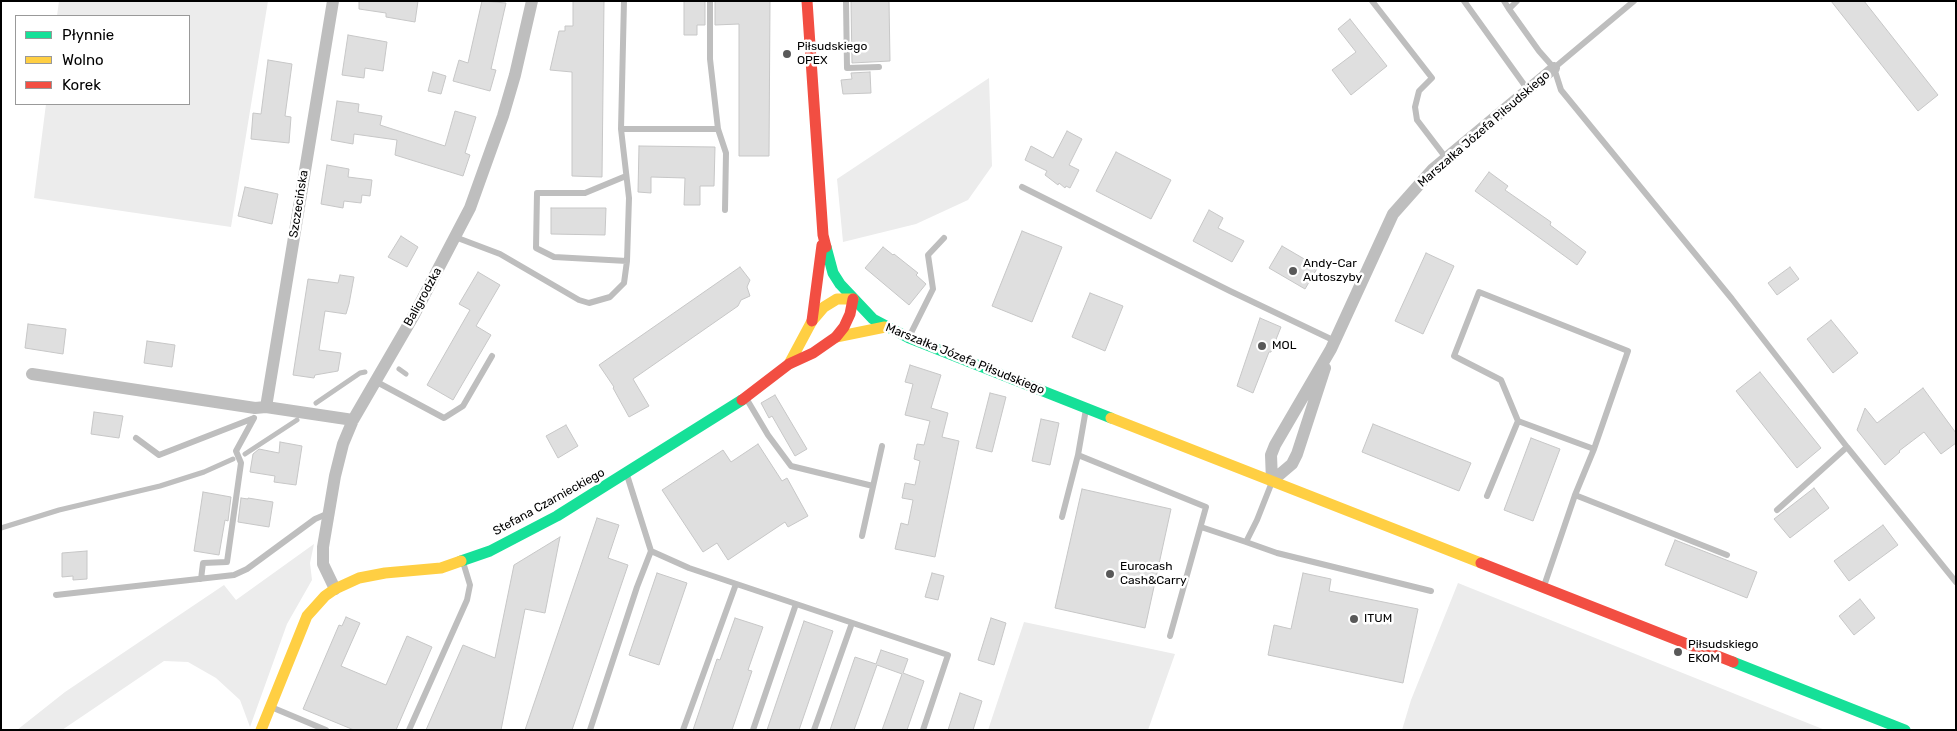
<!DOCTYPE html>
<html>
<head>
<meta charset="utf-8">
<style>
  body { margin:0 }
  #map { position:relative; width:1957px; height:731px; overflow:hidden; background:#fff; font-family:Rubik,sans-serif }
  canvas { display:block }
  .frame { position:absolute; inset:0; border:2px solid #000; pointer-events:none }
  .legend { position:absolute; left:15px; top:15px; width:175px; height:90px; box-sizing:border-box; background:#fff; border:1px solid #999; margin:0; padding:6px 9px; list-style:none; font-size:15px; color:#000 }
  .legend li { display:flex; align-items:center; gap:10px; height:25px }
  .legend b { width:25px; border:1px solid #999 }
</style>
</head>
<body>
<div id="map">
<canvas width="1957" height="731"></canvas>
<div class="frame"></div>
<ul class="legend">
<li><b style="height:6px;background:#16e098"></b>Płynnie</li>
<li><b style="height:6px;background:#ffcf43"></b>Wolno</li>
<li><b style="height:6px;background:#f24e42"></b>Korek</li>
</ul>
</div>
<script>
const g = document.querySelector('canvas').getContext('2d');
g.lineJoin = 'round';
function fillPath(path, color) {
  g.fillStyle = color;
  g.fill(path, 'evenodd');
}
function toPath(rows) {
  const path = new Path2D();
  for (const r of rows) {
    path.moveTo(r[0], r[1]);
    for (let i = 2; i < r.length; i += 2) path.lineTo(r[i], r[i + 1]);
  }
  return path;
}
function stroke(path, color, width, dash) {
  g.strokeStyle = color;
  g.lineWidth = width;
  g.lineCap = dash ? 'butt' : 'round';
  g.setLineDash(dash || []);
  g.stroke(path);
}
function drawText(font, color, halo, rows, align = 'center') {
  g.font = font + ' Rubik,sans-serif';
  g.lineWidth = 5;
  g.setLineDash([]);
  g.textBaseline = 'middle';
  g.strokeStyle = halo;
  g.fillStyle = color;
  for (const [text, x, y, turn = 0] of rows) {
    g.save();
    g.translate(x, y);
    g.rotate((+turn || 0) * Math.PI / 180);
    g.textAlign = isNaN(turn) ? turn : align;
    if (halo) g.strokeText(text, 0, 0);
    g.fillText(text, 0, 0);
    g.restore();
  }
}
fillPath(toPath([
  [59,1,268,1,231,227,34,198,46,104,189,104,189,16,57,16],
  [989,78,992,166,968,200,916,224,843,242,837,179],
  [314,544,310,563,312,580,287,624,250,727,240,700,216,678,188,662,164,661,62,730,17,730,65,692,224,585,236,600],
  [1458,583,1825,730,1402,730,1411,700],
  [1024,622,1175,654,1148,730,988,730]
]), '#ececec');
stroke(toPath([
  [399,369,406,374],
  [316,403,360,373,365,372],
  [245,454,297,420],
  [1,528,59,510,160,486,204,472,233,459]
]), '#bfbfbf', 5);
const building = toPath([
  [359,1,418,1,415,22,386,17,386,13,359,9,359,1],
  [482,1,506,3,491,69,496,70,490,91,453,81,459,60,468,63,482,1],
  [573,1,604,1,602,177,572,176,572,72,550,70,559,31,565,31,565,26,573,26,573,1],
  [684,1,705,1,705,25,697,25,697,35,684,35,684,1],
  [715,1,770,1,769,156,739,156,739,24,715,25,715,1],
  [851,1,889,1,890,61,852,63,851,1],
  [1831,1,1864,1,1938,95,1918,111,1831,1],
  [1350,19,1387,66,1351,95,1332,70,1356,52,1338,29,1350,19],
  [348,35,387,42,383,71,365,68,364,78,342,75,348,35],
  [268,60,292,64,285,116,291,117,289,143,251,139,253,113,261,114,268,60],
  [433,72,446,76,441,94,428,91,433,72],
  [870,72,871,93,843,94,841,80,852,79,851,73,870,72],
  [337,101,359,104,358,112,382,116,380,125,445,146,455,111,476,117,465,153,470,155,463,176,395,155,397,140,354,134,353,144,331,140,337,101],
  [1067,131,1082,139,1069,165,1079,170,1070,188,1066,186,1065,188,1059,183,1058,185,1045,175,1047,171,1025,160,1031,146,1053,158,1067,131],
  [639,146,715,147,714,186,700,186,700,205,684,205,685,178,651,177,651,193,638,192,639,146],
  [1116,152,1171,180,1151,219,1096,191,1116,152],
  [327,165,349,169,348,177,372,180,370,196,362,195,361,203,344,201,343,208,321,204,327,165],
  [1489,172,1508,186,1505,190,1551,222,1550,225,1586,252,1577,265,1475,191,1489,172],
  [245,187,278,194,272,224,238,216,245,187],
  [551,208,606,208,605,235,551,234,551,208],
  [1209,210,1223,218,1218,228,1244,241,1232,262,1193,241,1209,210],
  [1022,231,1062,247,1032,322,992,306,1022,231],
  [401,236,418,247,407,267,388,257,401,236],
  [1282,246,1318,267,1305,289,1269,268,1282,246],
  [883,247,893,255,894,254,918,273,916,275,926,284,909,305,865,268,883,247],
  [1426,253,1454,266,1423,334,1395,321,1426,253],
  [740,267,750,280,747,287,750,296,741,300,738,306,633,379,649,406,629,417,613,388,614,387,599,365,740,267],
  [1790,267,1799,279,1777,295,1768,283,1790,267],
  [478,272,500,285,476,326,491,335,453,400,427,385,470,310,459,304,478,272],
  [340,275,354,277,349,304,346,314,325,311,319,350,341,353,338,371,315,375,314,378,293,375,308,279,338,283,340,275],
  [1090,293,1123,306,1105,351,1072,337,1090,293],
  [1260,318,1281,327,1271,352,1269,352,1253,393,1237,386,1260,318],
  [1831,320,1858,353,1833,373,1807,339,1831,320],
  [28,324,66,329,63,354,25,348,28,324],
  [147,341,175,345,172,367,144,363,147,341],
  [910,365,941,375,931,408,948,413,942,437,959,441,935,557,895,549,901,523,908,525,913,500,902,498,905,483,915,485,920,461,914,459,917,444,924,445,930,421,905,415,913,384,905,382,910,365],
  [1760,372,1821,448,1797,468,1736,391,1760,372],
  [1923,388,1956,433,1956,443,1941,454,1924,432,1899,451,1900,452,1885,465,1857,430,1865,408,1877,423,1923,388],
  [990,393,1006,397,992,452,976,448,990,393],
  [775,395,807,449,795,456,772,416,769,418,761,403,775,395],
  [94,412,123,416,119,438,91,434,94,412],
  [1041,419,1059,423,1050,465,1032,461,1041,419],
  [1373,424,1471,463,1459,491,1362,452,1373,424],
  [566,425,578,446,558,458,546,436,566,425],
  [1531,438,1560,449,1533,521,1504,510,1531,438],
  [280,442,302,446,296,485,274,482,275,476,250,472,253,454,259,449,279,453,280,442],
  [758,444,782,481,787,478,808,516,788,527,785,522,728,560,717,543,703,552,662,490,723,450,731,462,758,444],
  [1814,488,1829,508,1790,538,1774,519,1814,488],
  [1082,489,1171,509,1145,628,1055,608,1082,489],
  [203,492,231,497,228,521,225,520,219,555,194,551,203,492],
  [241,498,248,499,248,498,273,502,269,527,238,522,241,498],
  [597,518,619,525,608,558,628,565,572,730,525,730,597,518],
  [1883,525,1898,545,1849,581,1834,561,1883,525],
  [560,537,545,613,525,609,501,730,426,730,463,645,495,658,514,565,560,537],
  [1675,540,1757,572,1747,598,1665,565,1675,540],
  [87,551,87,579,73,580,73,576,62,577,62,553,87,551],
  [657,573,687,583,659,665,629,655,657,573],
  [932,573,944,576,938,600,925,597,932,573],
  [1303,573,1331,579,1329,591,1418,609,1403,683,1268,655,1274,625,1291,629,1303,573],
  [1860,599,1875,618,1854,635,1839,616,1860,599],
  [346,617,360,623,341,666,386,685,407,636,432,647,396,730,354,730,303,709,339,625,342,626,346,617],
  [735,618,763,627,748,670,752,671,732,730,693,730,717,659,720,660,735,618],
  [991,618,1006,623,994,665,978,660,991,618],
  [804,621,833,631,799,730,767,730,804,621],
  [881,650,908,659,903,673,924,681,907,730,882,730,902,674,877,665,854,730,830,730,855,657,876,664,881,650],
  [960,693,982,701,973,730,948,730,960,693]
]);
fillPath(building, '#dfdfdf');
stroke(building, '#c7c7c7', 1);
stroke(toPath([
  [846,1,847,68,879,67],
  [1372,1,1432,78,1419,91,1415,107,1417,120,1446,158],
  [1464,1,1528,90],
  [1504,1,1509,9],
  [1517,1,1509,9,1539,51,1554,68,1561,90,1732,299,1847,447],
  [1554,68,1634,1],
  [621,129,718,129,710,59,710,1],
  [718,129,726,153,725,210],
  [626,176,585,193,537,193,536,248,554,257,627,261],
  [1022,187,1230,291,1335,341],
  [455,237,500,254,579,300,589,303,610,297,624,283,627,261,629,198,621,129,624,1],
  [909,337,933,289,928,255,944,238],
  [375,381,444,418,463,406,492,356],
  [746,398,768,435,791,466,873,486],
  [1086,409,1078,455,1206,507,1170,636],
  [1518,421,1594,449],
  [136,438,159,455,254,418],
  [627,475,651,551,689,568,948,655,923,730],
  [1487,496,1518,421,1501,380,1454,356,1479,292,1628,351,1594,449,1575,495,1727,555],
  [1777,510,1847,447,1956,582],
  [1062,517,1078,455],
  [1201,527,1246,542,1257,520,1272,482],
  [862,536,882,446],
  [1246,542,1277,553,1431,591],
  [201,579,203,563,227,562,241,463,236,451,254,418],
  [1544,586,1575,495],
  [56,595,234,575,247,569,315,519,329,513],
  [271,707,326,730],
  [409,730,467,600,470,585,463,562],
  [590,730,637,587,651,551],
  [683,730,736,584],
  [753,730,796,604],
  [814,730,852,623]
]), '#bebebe', 6);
stroke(toPath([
  [333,1,266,407,353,420],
  [32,374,255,408,266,407],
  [1272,481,1271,455,1275,445,1331,349,1393,214,1433,169,1554,68],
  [1272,481,1292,464,1297,454,1325,368],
  [335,589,323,564,323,547,335,476,343,444,353,420,414,315,470,208,503,116,515,75,532,1]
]), '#bebebe', 12);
stroke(toPath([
  [826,247,833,273,840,284,873,319,909,338,1111,418],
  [461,561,490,551,557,516,742,400],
  [1733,662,1905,730]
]), '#16e098', 11);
stroke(toPath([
  [836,337,885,327],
  [789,364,812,321,824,307,837,299,853,299],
  [1111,418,1481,563],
  [261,730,307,616,325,596,335,589,359,578,385,573,441,568,461,561]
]), '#ffcf43', 11);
stroke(toPath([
  [807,1,823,235,826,247],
  [812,321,822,245],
  [742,400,789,364,813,353,836,337,844,327,850,314,853,299],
  [1481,563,1733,662]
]), '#f24e42', 11);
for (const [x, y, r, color] of [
  [787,54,5,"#595959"],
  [1293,271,5,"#595959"],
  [1262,346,5,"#595959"],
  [1110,574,5,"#595959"],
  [1354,619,5,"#595959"],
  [1678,652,5,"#595959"]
]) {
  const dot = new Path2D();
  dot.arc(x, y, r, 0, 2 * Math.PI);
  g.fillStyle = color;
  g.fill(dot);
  stroke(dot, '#fff', 2);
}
drawText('12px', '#000', '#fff', [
  ["Piłsudskiego",797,47],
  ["OPEX",797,61],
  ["Andy-Car",1303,264],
  ["Autoszyby",1303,278],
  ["MOL",1272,346],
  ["Eurocash",1120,567],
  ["Cash&Carry",1120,581],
  ["ITUM",1364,619],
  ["Piłsudskiego",1688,645],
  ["EKOM",1688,659]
], 'left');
drawText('12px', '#000', '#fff', [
  ["Marszałka Józefa Piłsudskiego",1484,129,-41],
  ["Szczecińska",299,204,-81],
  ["Baligrodzka",423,297,-61],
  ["Marszałka Józefa Piłsudskiego",965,359,22],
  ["Stefana Czarnieckiego",549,502,-29]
]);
</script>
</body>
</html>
